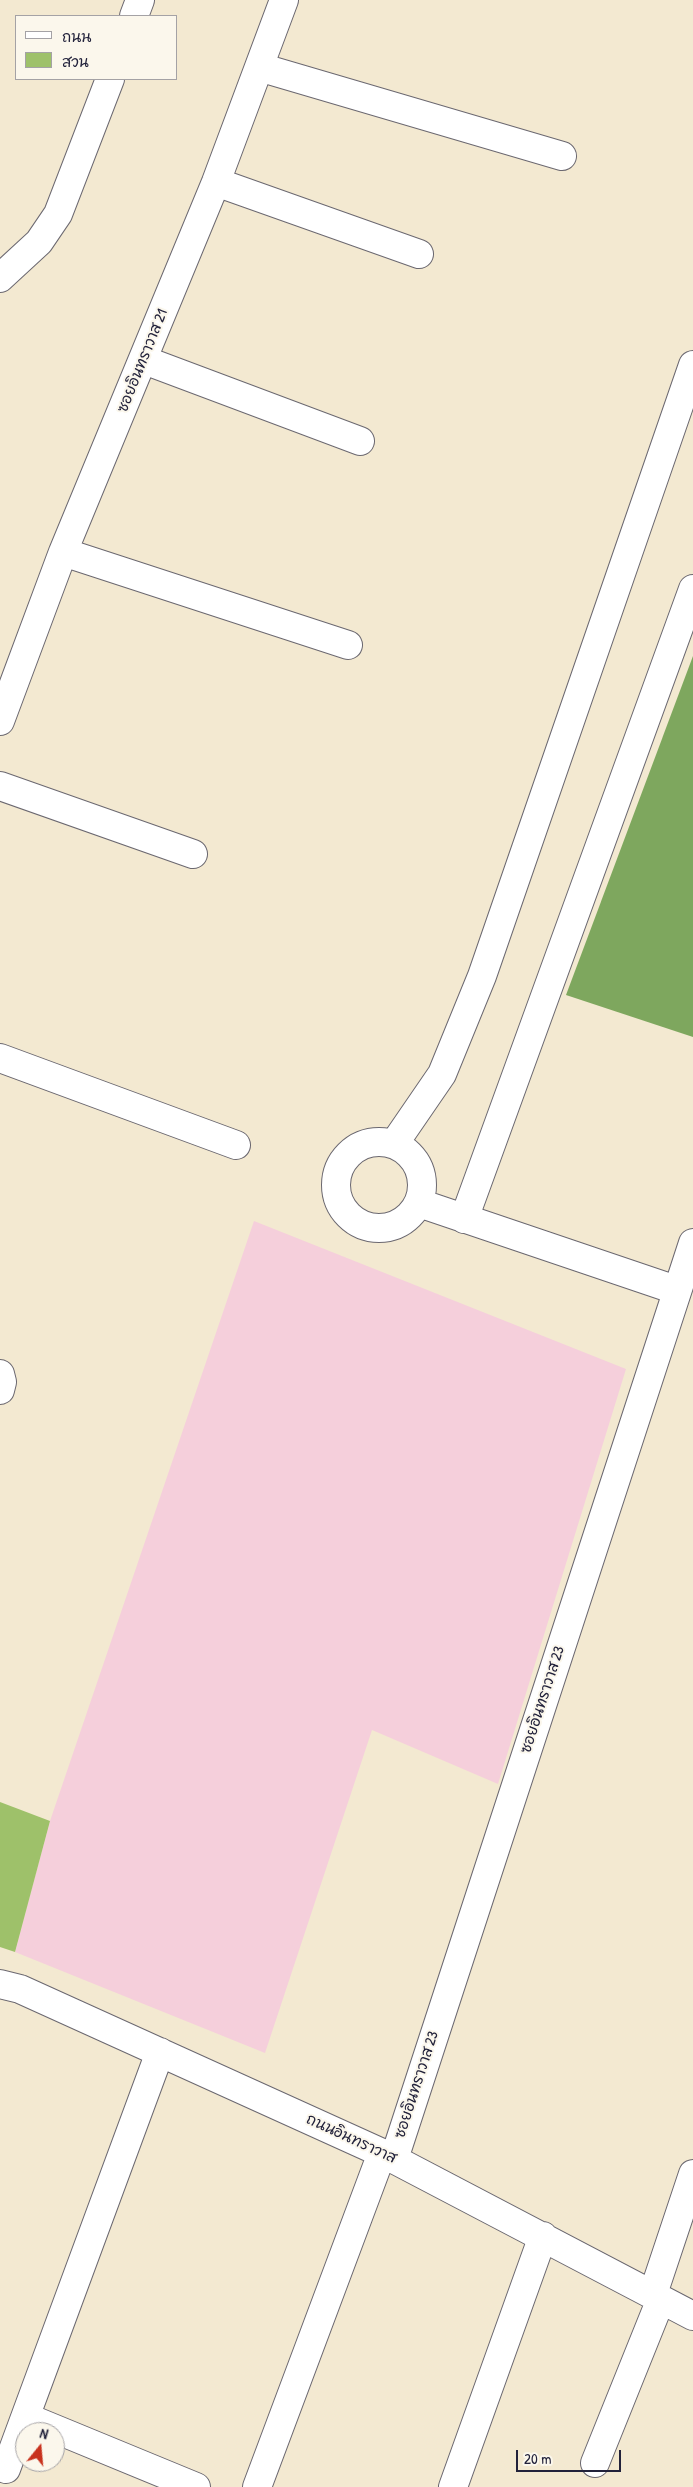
<!DOCTYPE html>
<html>
<head>
<meta charset="utf-8">
<style>
  body { margin:0 }
  #map { position:relative; width:693px; height:2487px; overflow:hidden; background:#f3e9d1; font-family:"Patrick Hand","Playpen Sans Thai",sans-serif }
  canvas { display:block }
  .legend { position:absolute; left:15px; top:15px; width:162px; height:65px; box-sizing:border-box; background:#fbf7ec; border:1px solid #a4a2a5; margin:0; padding:6px 9px; list-style:none; font-size:15px; color:#22223b }
  .legend li { display:flex; align-items:center; gap:10px; height:25px }
  .legend b { width:25px; border:1px solid #a4a2a5 }
  .north { position:absolute; left:15px; top:2422px; width:50px; height:50px; box-sizing:border-box; background:#fbf7ec; border:1px solid #a4a2a5; border-radius:50%; rotate:17deg; font-size:14px; font-weight:700; line-height:20px; text-align:center; color:#22223b }
  .north::after { content:''; display:block; margin:auto; width:18px; height:22px; background:#c8321e; clip-path:polygon(50% 0,100% 100%,50% 72%,0 100%) }
  .scale { position:absolute; left:516px; top:2450px; width:105px; height:22px; box-sizing:border-box; border:2px solid #22223b; border-top:0; padding-left:6px; font-size:15px; line-height:18px; white-space:nowrap; color:#22223b; -webkit-text-stroke:4px #fbf7ec; paint-order:stroke }
</style>
</head>
<body>
<div id="map">
<canvas width="693" height="2487"></canvas>
<ul class="legend">
<li><b style="height:6px;background:#fff"></b>ถนน</li>
<li><b style="height:14px;background:#9ec16a"></b>สวน</li>
</ul>
<div class="north">N</div>
<div class="scale">20 m</div>
</div>
<script>
const g = document.querySelector('canvas').getContext('2d');
g.lineJoin = 'round';
function fillPath(path, color) {
  g.fillStyle = color;
  g.fill(path, 'evenodd');
}
function toPath(rows) {
  const path = new Path2D();
  for (const r of rows) {
    if (r.length === 3) {
      path.moveTo(r[0] + r[2], r[1]);
      path.arc(r[0], r[1], r[2], 0, 2 * Math.PI);
      continue;
    }
    path.moveTo(r[0], r[1]);
    for (let i = 2; i < r.length; i += 2) path.lineTo(r[i], r[i + 1]);
  }
  return path;
}
function stroke(path, color, width, dash) {
  g.strokeStyle = color;
  g.lineWidth = width;
  g.lineCap = dash ? 'butt' : 'round';
  g.setLineDash(dash || []);
  g.stroke(path);
}
function drawText(font, color, halo, rows, align = 'center') {
  g.font = font + ' "Patrick Hand","Playpen Sans Thai",sans-serif';
  g.lineWidth = 4;
  g.setLineDash([]);
  g.textBaseline = 'middle';
  g.strokeStyle = halo;
  g.fillStyle = color;
  for (const [text, x, y, turn = 0] of rows) {
    g.save();
    g.translate(x, y);
    g.rotate((+turn || 0) * Math.PI / 180);
    g.textAlign = isNaN(turn) ? turn : align;
    if (halo) g.strokeText(text, 0, 0);
    g.fillText(text, 0, 0);
    g.restore();
  }
}
fillPath(toPath([
  [254,1221,626,1369,498,1784,372,1730,265,2053,15,1952,50,1821]
]), '#f5cfdb');
fillPath(toPath([
  [0,1802,50,1821,15,1952,0,1947]
]), '#9ec16a');
fillPath(toPath([
  [693,656,693,1037,566,995]
]), '#7ea75e');
const minor = toPath([
  [134,16,140,0],
  [259,67,562,156],
  [216,182,419,254],
  [0,278,39,242,58,214,110,79],
  [144,360,360,441],
  [63,552,348,645],
  [0,721,63,552,216,182,284,0],
  [0,786,193,854],
  [0,1058,236,1145],
  [379,1185,43],
  [394,1144,442,1074,482,976,693,365],
  [419,1203,676,1290],
  [464,1219,693,589],
  [0,1374,2,1382,0,1390],
  [0,1984,20,1989,382,2153,693,2316],
  [394,2159,693,1243],
  [653,2294,693,2174],
  [26,2417,196,2487],
  [595,2463,661,2299],
  [6,2469,160,2052],
  [257,2487,382,2153],
  [453,2487,543,2236]
]);
stroke(minor, '#6b6870', 30);
stroke(minor, '#fff', 28);
drawText('15px', '#22223b', '#fbf7ec', [
  ["ซอยอินทราวาส 21",143,361,-68],
  ["ซอยอินทราวาส 23",543,1700,-72],
  ["ซอยอินทราวาส 23",417,2085,-72],
  ["ถนนอินทราวาส",351,2139,25]
]);
</script>
</body>
</html>
